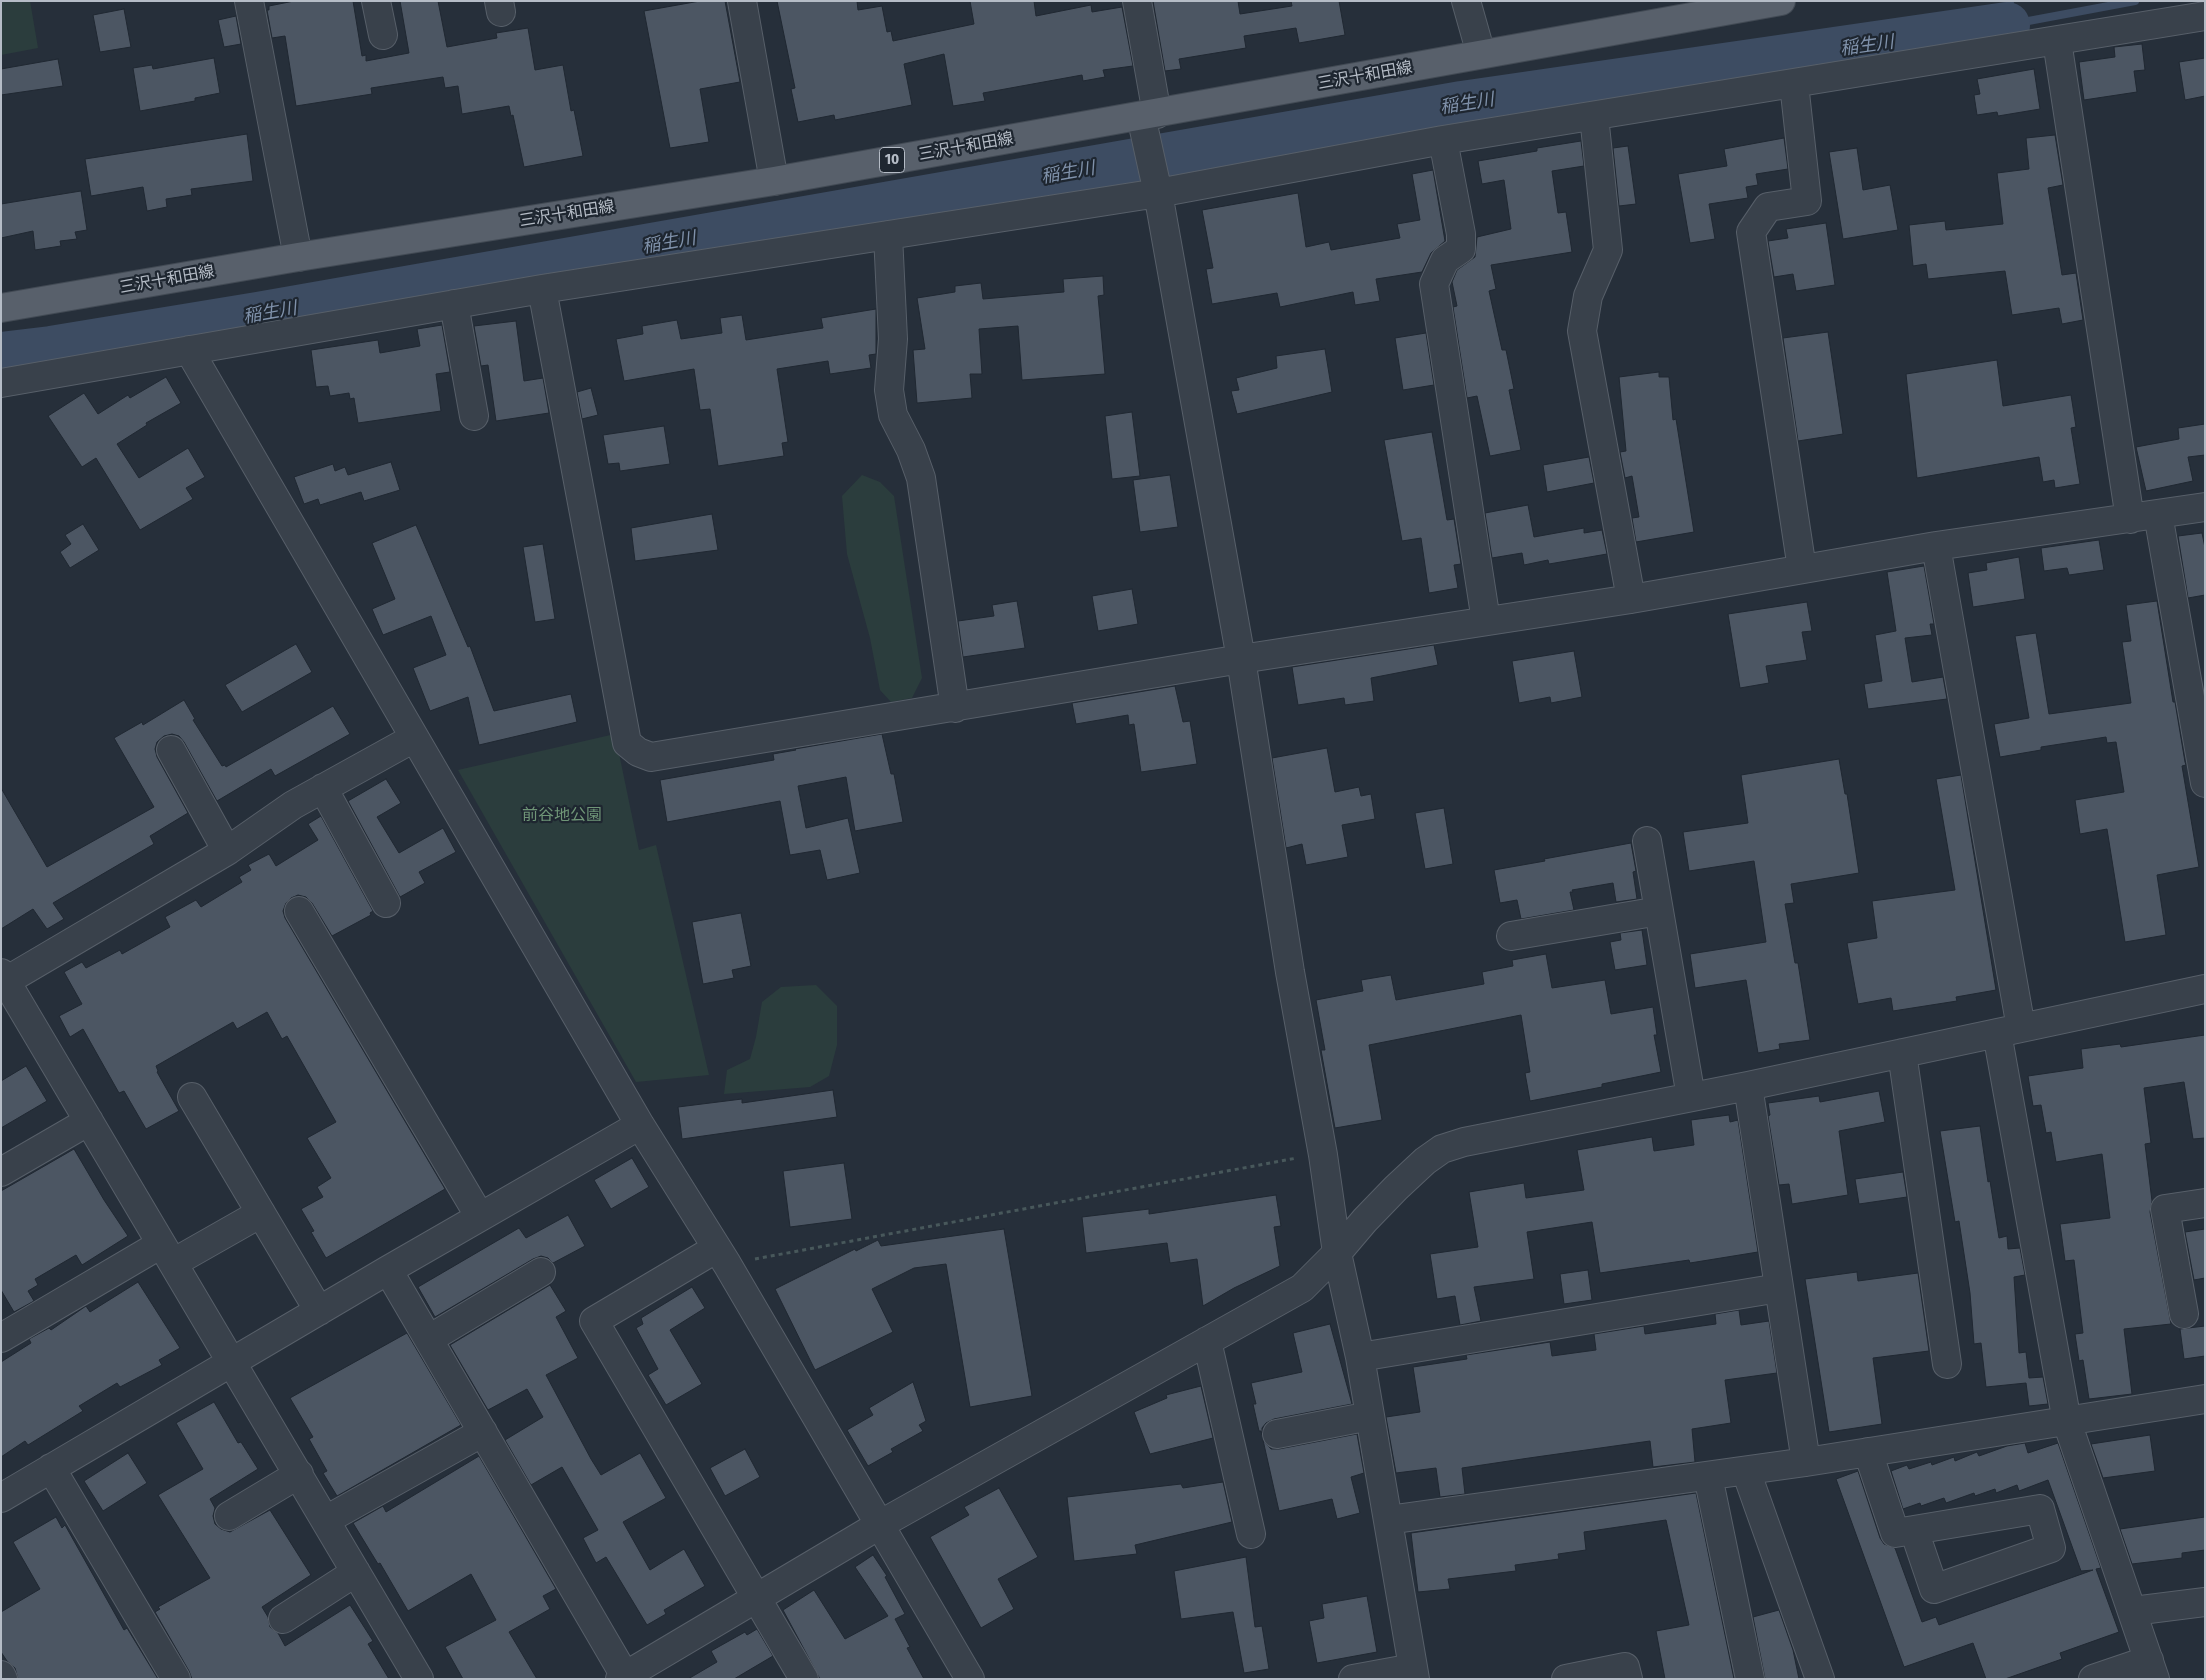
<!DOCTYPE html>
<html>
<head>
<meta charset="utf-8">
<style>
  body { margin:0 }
  #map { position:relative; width:2206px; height:1680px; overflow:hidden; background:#262f3a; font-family:"Fira Sans Condensed",sans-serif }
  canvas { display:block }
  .frame { position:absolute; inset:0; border:2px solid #b5bcc6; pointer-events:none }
</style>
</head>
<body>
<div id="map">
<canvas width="2206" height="1680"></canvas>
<div class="frame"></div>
</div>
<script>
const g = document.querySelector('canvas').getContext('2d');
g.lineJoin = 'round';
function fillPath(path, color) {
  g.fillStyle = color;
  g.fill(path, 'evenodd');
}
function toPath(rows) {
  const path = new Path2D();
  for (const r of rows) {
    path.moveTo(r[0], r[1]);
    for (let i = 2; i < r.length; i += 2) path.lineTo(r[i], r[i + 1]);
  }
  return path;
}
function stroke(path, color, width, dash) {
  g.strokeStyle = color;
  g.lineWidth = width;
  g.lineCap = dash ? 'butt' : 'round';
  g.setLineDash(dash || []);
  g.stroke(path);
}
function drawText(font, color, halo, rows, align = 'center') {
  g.font = font + ' "Fira Sans Condensed","Noto Sans JP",sans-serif';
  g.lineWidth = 4.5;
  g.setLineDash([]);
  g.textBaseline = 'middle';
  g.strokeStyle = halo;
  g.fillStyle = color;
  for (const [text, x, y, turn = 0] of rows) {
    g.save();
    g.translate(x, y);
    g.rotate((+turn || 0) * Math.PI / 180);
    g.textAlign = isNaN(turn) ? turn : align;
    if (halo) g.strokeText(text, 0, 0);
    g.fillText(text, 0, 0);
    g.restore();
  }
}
fillPath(toPath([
  [1,1,30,1,38,48,1,55],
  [862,475,880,482,894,496,922,678,912,698,891,702,880,690,870,638,847,554,842,496],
  [615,734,639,850,656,845,709,1075,636,1082,458,770],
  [816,985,837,1006,837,1045,829,1076,810,1087,724,1094,727,1070,750,1059,756,1037,762,1002,781,987]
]), '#2b3d3d');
stroke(toPath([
  [2010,1,2007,25,2135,1]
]), '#3d4c62', 8);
stroke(toPath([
  [1,355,51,349,258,315,1462,104,2007,25]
]), '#3d4c62', 46);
const building = toPath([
  [294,1,353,1,362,56,366,55,366,61,409,53,400,1,438,1,447,47,497,38,496,33,528,28,535,70,563,65,571,111,574,110,583,156,524,167,513,115,511,116,509,106,462,114,458,86,445,88,443,77,371,88,372,94,296,106,285,36,272,38,267,10,269,10,269,6,294,1],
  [700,1,725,1,740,82,700,89,709,142,670,148,644,11,700,1],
  [777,1,857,1,858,10,882,6,887,32,891,31,893,41,974,24,970,1,1034,1,1036,16,1091,5,1092,12,1122,7,1133,66,1103,70,1105,77,1083,81,1082,75,983,93,985,101,953,106,944,54,904,64,912,105,835,120,834,115,798,122,791,89,795,88,777,1],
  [1153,1,1238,1,1240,14,1292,6,1291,1,1339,1,1345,35,1299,43,1296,28,1244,36,1246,48,1179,59,1181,69,1165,71,1153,1],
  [124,9,131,47,100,52,93,15,124,9],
  [236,16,241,44,224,47,218,20,236,16],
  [2142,44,2145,70,2134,71,2137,92,2084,100,2079,62,2115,57,2114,47,2142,44],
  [214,58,220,93,195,98,195,101,140,111,133,68,152,65,153,69,214,58],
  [2205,58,2205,96,2185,100,2179,62,2205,58],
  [58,59,63,86,1,95,1,69,58,59],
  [2034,69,2040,109,1998,116,1997,112,1977,115,1974,95,1980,94,1977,79,2034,69],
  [247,134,253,181,191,189,192,195,166,199,167,207,147,211,143,187,91,196,85,159,247,134],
  [2055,135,2063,185,2048,188,2062,275,2076,273,2083,320,2062,324,2059,308,2012,315,2005,271,1928,279,1926,264,1913,266,1909,225,1945,221,1946,230,2003,224,1997,173,2029,169,2026,138,2055,135],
  [1784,138,1788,169,1756,174,1758,185,1746,187,1748,198,1709,204,1715,239,1690,243,1678,174,1727,166,1724,149,1784,138],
  [1581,141,1584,166,1552,171,1558,213,1566,212,1572,252,1491,265,1496,289,1489,291,1502,350,1506,350,1514,389,1509,390,1521,450,1490,456,1477,396,1467,398,1453,307,1457,306,1452,282,1457,270,1475,257,1477,237,1511,229,1504,180,1482,184,1478,161,1537,151,1537,148,1581,141],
  [1628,146,1636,204,1619,206,1613,148,1628,146],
  [1857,148,1863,190,1890,185,1898,230,1843,239,1829,152,1857,148],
  [1433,170,1445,241,1431,253,1422,272,1376,279,1380,301,1355,305,1353,292,1280,307,1277,293,1212,304,1206,269,1213,268,1202,210,1298,193,1306,247,1329,242,1331,250,1400,238,1397,224,1420,220,1412,174,1433,170],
  [81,191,87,230,75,232,77,239,60,241,61,246,35,250,33,231,1,238,1,204,81,191],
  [1826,223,1835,285,1796,291,1793,274,1774,277,1768,241,1788,238,1786,229,1826,223],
  [1103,276,1104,295,1098,296,1105,374,1022,380,1018,326,979,329,982,374,970,374,972,398,917,403,913,350,925,349,917,298,955,292,955,286,981,283,983,299,1064,292,1063,279,1103,276],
  [876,309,876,354,869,355,871,368,830,374,828,361,777,369,788,442,782,443,784,456,718,466,710,409,700,410,694,369,624,381,616,339,643,334,642,326,677,320,681,339,722,333,720,318,742,315,746,340,823,328,821,318,876,309],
  [516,321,524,381,543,378,549,413,496,421,488,365,481,366,474,326,516,321],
  [442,325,450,372,436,374,441,411,358,423,354,398,350,399,349,393,330,396,328,386,316,387,311,350,378,340,380,353,420,346,417,329,442,325],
  [1828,332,1843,434,1798,441,1783,338,1828,332],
  [1426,333,1434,385,1403,390,1395,338,1426,333],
  [1325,349,1332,392,1237,414,1231,391,1239,390,1236,378,1277,368,1276,356,1325,349],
  [1997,360,2003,406,2071,395,2076,427,2071,428,2080,484,2055,488,2054,480,2043,482,2039,457,1917,478,1906,374,1997,360],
  [1659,372,1659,377,1669,377,1673,420,1676,419,1694,532,1636,542,1632,518,1639,517,1632,476,1625,478,1620,452,1626,451,1619,377,1659,372],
  [166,377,181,403,146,423,147,425,117,444,139,478,188,448,205,477,186,488,193,499,140,530,96,458,82,467,48,416,84,393,98,414,128,395,130,398,166,377],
  [591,388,598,415,582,419,577,392,591,388],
  [1132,412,1140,476,1112,479,1105,416,1132,412],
  [2205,424,2205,455,2188,457,2193,481,2146,491,2136,447,2179,439,2178,428,2205,424],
  [664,426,670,464,620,471,619,463,608,464,603,435,664,426],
  [1432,432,1447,520,1454,519,1461,564,1454,565,1458,588,1429,593,1421,538,1402,541,1384,440,1432,432],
  [1589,457,1594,483,1547,492,1543,465,1589,457],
  [391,462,400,490,364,501,361,492,320,505,318,499,304,504,294,477,333,464,335,471,345,467,348,475,391,462],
  [1170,475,1178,527,1140,532,1133,480,1170,475],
  [1528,505,1534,537,1584,528,1584,533,1602,530,1607,554,1549,564,1548,560,1524,565,1522,553,1492,558,1485,513,1528,505],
  [712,514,718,550,635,561,631,528,712,514],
  [83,524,99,550,70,568,60,552,71,544,65,535,83,524],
  [416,525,468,647,470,646,494,711,571,694,577,722,479,745,468,697,430,711,413,668,446,655,431,616,383,635,372,609,395,599,372,543,416,525],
  [2202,533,2205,548,2205,595,2188,598,2178,536,2202,533],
  [2099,540,2104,570,2069,575,2067,568,2044,571,2041,548,2099,540],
  [543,544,555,619,535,622,523,547,543,544],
  [2019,557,2025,599,1973,607,1968,573,1987,570,1986,563,2019,557],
  [1924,566,1934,624,1930,624,1932,635,1905,638,1912,682,1943,677,1947,699,1868,709,1864,684,1882,681,1875,635,1896,631,1887,572,1924,566],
  [1132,589,1138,624,1098,631,1092,596,1132,589],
  [1017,601,1025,648,963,657,958,621,994,616,992,605,1017,601],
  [2157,601,2173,702,2175,702,2185,762,2186,765,2182,766,2199,867,2157,875,2166,935,2125,942,2107,829,2080,834,2075,800,2124,792,2116,742,2107,743,2106,737,2041,747,2041,750,2000,757,1994,724,2029,718,2015,636,2036,633,2049,714,2131,703,2122,642,2131,641,2126,605,2157,601],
  [1807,602,1812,631,1802,632,1807,660,1766,666,1769,683,1740,688,1728,614,1807,602],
  [296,644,312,672,242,712,225,685,296,644],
  [1434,645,1438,665,1371,678,1374,701,1345,705,1344,698,1298,705,1292,667,1434,645],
  [1574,651,1582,697,1551,703,1550,697,1519,703,1512,661,1574,651],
  [1175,686,1183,722,1190,721,1197,764,1141,772,1134,724,1129,725,1128,715,1076,724,1072,703,1175,686],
  [184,700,195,719,193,720,222,766,225,765,226,767,333,706,350,734,275,776,271,769,217,801,184,742,179,736,172,734,164,736,157,742,155,749,157,757,188,813,150,836,154,844,53,903,64,919,47,929,33,909,1,929,1,788,47,867,154,807,114,738,142,722,143,725,184,700],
  [882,734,891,774,894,774,903,822,855,831,846,777,798,786,806,828,848,818,860,873,827,880,820,850,790,855,780,801,667,822,660,780,774,760,773,754,796,750,795,749,882,734],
  [1327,748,1335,792,1359,787,1361,796,1371,794,1375,819,1342,825,1348,857,1306,865,1302,844,1286,848,1272,758,1327,748],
  [1839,759,1845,794,1847,794,1859,873,1791,884,1794,903,1785,904,1795,963,1798,963,1810,1040,1779,1044,1780,1049,1758,1053,1746,980,1695,988,1690,954,1766,942,1754,861,1689,871,1683,832,1748,823,1741,775,1839,759],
  [1961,775,1996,990,1956,997,1957,1001,1893,1011,1891,998,1858,1004,1847,943,1877,938,1872,901,1955,890,1936,779,1961,775],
  [386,779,401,803,377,817,399,853,443,828,456,852,419,872,425,883,400,897,348,801,386,779],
  [1444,808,1453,864,1425,869,1415,813,1444,808],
  [321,816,373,911,370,913,371,915,332,936,312,903,306,897,298,895,291,898,286,903,283,911,285,918,445,1189,326,1258,311,1232,314,1231,301,1209,323,1197,317,1187,331,1178,307,1138,336,1122,287,1036,282,1039,267,1012,237,1029,233,1022,156,1066,158,1071,157,1072,179,1111,146,1129,124,1091,119,1093,83,1029,70,1037,59,1016,82,1004,64,972,82,962,86,968,120,950,122,954,170,927,165,917,196,900,201,907,242,882,239,877,251,870,248,865,269,854,276,866,318,840,308,824,321,816],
  [1631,843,1636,871,1633,872,1637,899,1616,902,1613,883,1572,890,1573,892,1570,892,1574,910,1521,919,1517,900,1500,903,1494,870,1545,861,1544,859,1631,843],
  [741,913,751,966,732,970,734,978,703,984,692,922,741,913],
  [1642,930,1647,965,1615,970,1610,942,1621,940,1620,933,1642,930],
  [1546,954,1552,988,1605,980,1611,1014,1653,1007,1657,1035,1654,1035,1661,1072,1602,1084,1602,1087,1530,1101,1525,1073,1530,1072,1521,1015,1369,1045,1382,1120,1335,1128,1321,1050,1325,1050,1316,1000,1363,991,1361,980,1391,975,1396,1000,1484,984,1482,972,1513,966,1512,960,1546,954],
  [2205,1035,2205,1138,2193,1139,2184,1082,2144,1088,2151,1143,2145,1144,2152,1201,2150,1212,2171,1324,2124,1329,2132,1394,2089,1399,2083,1360,2079,1361,2075,1334,2083,1333,2074,1260,2065,1261,2060,1224,2110,1218,2102,1154,2056,1162,2051,1132,2046,1133,2041,1105,2033,1106,2028,1076,2083,1068,2081,1049,2120,1044,2121,1047,2205,1035],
  [26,1066,47,1101,1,1128,1,1081,26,1066],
  [833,1090,837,1117,682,1139,678,1107,742,1099,742,1103,833,1090],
  [1879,1091,1885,1122,1839,1131,1848,1195,1792,1204,1789,1184,1779,1185,1768,1116,1770,1115,1768,1103,1819,1096,1820,1102,1879,1091],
  [1729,1115,1730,1122,1738,1120,1758,1252,1690,1263,1689,1260,1600,1273,1592,1222,1527,1232,1534,1279,1474,1287,1481,1321,1460,1325,1455,1296,1437,1299,1430,1254,1478,1247,1469,1192,1524,1183,1526,1198,1584,1190,1577,1150,1652,1137,1654,1151,1694,1145,1691,1120,1729,1115],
  [1980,1126,1988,1182,1990,1181,1999,1238,2007,1236,2008,1249,2020,1248,2025,1275,2014,1277,2019,1353,2026,1352,2029,1378,2043,1377,2048,1404,2029,1406,2026,1383,1986,1387,1981,1343,1974,1344,1970,1293,1959,1221,1955,1222,1940,1131,1980,1126],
  [74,1149,104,1200,128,1236,82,1265,76,1255,35,1279,38,1285,28,1291,34,1301,14,1312,1,1290,1,1191,74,1149],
  [632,1158,649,1187,611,1209,594,1180,632,1158],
  [844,1163,852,1219,790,1227,783,1171,844,1163],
  [1903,1172,1907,1197,1859,1204,1855,1179,1903,1172],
  [1276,1195,1281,1226,1274,1227,1280,1266,1234,1288,1203,1306,1197,1259,1170,1263,1167,1243,1086,1253,1082,1217,1149,1209,1149,1214,1276,1195],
  [568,1215,585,1246,553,1263,548,1258,541,1256,533,1259,435,1317,418,1287,519,1228,526,1238,568,1215],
  [1004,1229,1032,1396,970,1407,946,1264,914,1268,872,1289,893,1332,815,1370,775,1289,855,1249,856,1251,878,1240,881,1246,1004,1229],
  [2205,1229,2205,1278,2194,1280,2185,1232,2205,1229],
  [1588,1270,1592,1300,1564,1304,1560,1274,1588,1270],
  [1857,1272,1858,1281,1918,1273,1929,1351,1873,1358,1882,1424,1829,1432,1805,1279,1857,1272],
  [138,1282,180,1348,159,1360,162,1365,120,1387,117,1383,79,1406,83,1411,28,1445,25,1441,1,1457,1,1362,31,1343,29,1339,49,1328,51,1330,86,1306,90,1312,138,1282],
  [550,1285,566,1311,556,1317,578,1358,546,1375,591,1459,601,1475,640,1453,666,1498,623,1522,650,1570,684,1549,705,1586,664,1610,666,1614,647,1625,606,1557,596,1563,583,1538,598,1530,562,1467,531,1485,505,1440,543,1417,527,1389,488,1410,450,1345,550,1285],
  [692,1287,705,1308,670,1330,702,1384,666,1405,648,1375,658,1369,636,1328,643,1324,641,1318,692,1287],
  [1739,1310,1741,1325,1769,1321,1777,1373,1725,1380,1731,1423,1692,1429,1695,1462,1653,1467,1650,1441,1529,1458,1462,1468,1465,1494,1440,1497,1436,1468,1396,1473,1386,1417,1420,1412,1413,1367,1467,1359,1466,1355,1550,1342,1552,1356,1596,1350,1594,1334,1644,1326,1645,1334,1716,1324,1715,1314,1739,1310],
  [1330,1324,1352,1404,1274,1419,1266,1423,1262,1428,1262,1435,1261,1431,1259,1431,1253,1404,1256,1404,1251,1383,1302,1372,1293,1333,1330,1324],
  [2205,1326,2205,1356,2184,1359,2180,1329,2205,1326],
  [407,1333,461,1425,337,1496,323,1473,327,1471,309,1439,313,1437,290,1398,407,1333],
  [913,1382,926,1421,919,1425,923,1431,891,1449,893,1452,868,1466,847,1430,873,1415,869,1408,913,1382],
  [1201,1386,1213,1438,1150,1454,1134,1412,1167,1398,1166,1395,1201,1386],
  [214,1402,238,1443,241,1442,258,1469,210,1499,215,1508,213,1516,215,1524,221,1529,230,1532,270,1510,311,1575,262,1607,268,1617,270,1627,278,1633,285,1646,350,1605,373,1641,368,1644,389,1679,192,1679,189,1671,155,1612,160,1609,158,1607,210,1578,158,1495,203,1469,176,1423,214,1402],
  [1357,1434,1364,1473,1351,1477,1360,1513,1337,1519,1332,1499,1279,1511,1263,1440,1271,1449,1279,1449,1357,1434],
  [2150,1435,2155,1471,2103,1478,2091,1444,2150,1435],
  [2025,1443,2028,1453,2058,1443,2101,1568,2096,1569,2119,1632,2060,1653,2062,1659,2005,1679,1986,1679,1973,1643,1904,1667,1836,1479,1858,1471,1880,1538,1884,1544,1895,1548,1922,1622,1936,1617,1939,1625,2093,1570,2081,1571,2048,1480,2019,1491,2017,1485,1996,1493,1995,1489,1975,1496,1974,1493,1946,1503,1944,1498,1921,1506,1920,1503,1903,1509,1891,1471,1907,1465,1909,1469,1931,1462,1932,1465,1954,1457,1955,1461,1977,1452,1979,1456,2007,1446,2025,1443],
  [745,1449,760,1477,725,1496,710,1468,745,1449],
  [128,1453,147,1483,103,1511,84,1481,128,1453],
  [479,1456,556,1589,543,1596,550,1609,509,1632,537,1679,463,1679,445,1647,496,1620,471,1574,408,1611,380,1563,378,1564,353,1523,383,1506,386,1512,479,1456],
  [1223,1482,1232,1522,1135,1545,1137,1554,1074,1561,1067,1497,1181,1484,1183,1488,1223,1482],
  [999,1488,1038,1557,998,1579,1014,1609,981,1628,930,1537,969,1515,964,1507,999,1488],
  [1696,1493,1734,1679,1665,1679,1656,1631,1689,1625,1666,1520,1584,1532,1586,1550,1558,1554,1559,1559,1515,1565,1516,1571,1448,1579,1450,1589,1418,1592,1411,1533,1696,1493],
  [56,1517,62,1528,65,1525,124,1630,127,1628,158,1679,18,1679,15,1668,7,1661,1,1652,1,1612,40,1589,13,1542,56,1517],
  [2205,1517,2205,1550,2182,1553,2182,1558,2132,1564,2120,1529,2205,1517],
  [873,1555,887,1576,885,1577,905,1614,895,1619,910,1647,907,1648,924,1679,820,1679,783,1610,814,1590,845,1639,888,1616,855,1567,873,1555],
  [1246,1557,1255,1627,1262,1626,1269,1669,1244,1673,1233,1612,1181,1619,1174,1571,1246,1557],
  [1367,1596,1377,1652,1317,1663,1309,1621,1324,1618,1322,1604,1367,1596],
  [1779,1610,1793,1650,1799,1679,1765,1679,1753,1617,1779,1610],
  [757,1629,773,1656,734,1679,688,1679,717,1662,711,1651,745,1632,747,1635,757,1629]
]);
fillPath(building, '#4c5663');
stroke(building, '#202832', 1);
const minor = toPath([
  [249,1,298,257],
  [376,1,383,35],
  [499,1,501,12],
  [742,1,774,181],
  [1137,1,1157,114],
  [1466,1,1481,54],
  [2057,41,2130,519],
  [1794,84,1807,201,1768,207,1751,232,1802,569],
  [1141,116,1158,193,1241,659,1290,972,1323,1155,1337,1253,1360,1357,1415,1679],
  [1594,116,1608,250,1588,296,1582,331,1631,599],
  [1443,140,1461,234,1461,249,1445,260,1434,284,1486,621],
  [888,235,893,339,889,390,893,415,911,450,921,478,955,708],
  [542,289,627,743,638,752,651,757,1241,659,1631,599,1936,546,2205,507],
  [454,304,474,416],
  [189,350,640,1125,727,1264,970,1679],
  [1,383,542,289,1158,193,1443,140,2205,16],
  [2158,514,2205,783],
  [1936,546,2021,1028],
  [171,750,227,851],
  [323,788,386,903],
  [1647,841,1691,1097],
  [299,911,480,1217],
  [1511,936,1659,911],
  [1,973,419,1679],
  [1,984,227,851,293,805,414,738],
  [1997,1033,2067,1422,2155,1679],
  [1902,1053,1947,1364],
  [1748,1086,1806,1462],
  [192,1097,319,1311],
  [1,1172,89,1121],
  [717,1248,594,1321,804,1679],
  [173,1263,261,1213],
  [388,1270,625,1676],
  [2184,1314,2165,1209,2205,1203],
  [1,1338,161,1244],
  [429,1339,541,1272],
  [1207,1341,1251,1534],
  [1360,1357,1779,1288],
  [1277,1434,1370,1416],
  [1868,1452,1895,1533,1914,1530],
  [51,1468,176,1679],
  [1746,1471,1820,1679],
  [1708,1476,1750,1679],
  [1,1498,388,1270,640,1125],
  [2040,1509,2051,1548,1934,1589,1914,1530,2040,1509],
  [229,1516,299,1474],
  [326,1520,483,1432],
  [1388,1520,1806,1462,2205,1399],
  [2133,1611,2205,1602],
  [283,1619,356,1572],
  [1,1675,3,1679],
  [620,1679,881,1524,1302,1288,1337,1253,1365,1220,1396,1188,1425,1161,1442,1149,1464,1142,1748,1086,2205,989],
  [1353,1679,1413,1668],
  [1566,1679,1625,1667,1628,1679],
  [2093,1679,2149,1660]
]);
const major = toPath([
  [1,308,298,257,774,181,1781,1]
]);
stroke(minor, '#575f69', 30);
stroke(major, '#424a54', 30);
stroke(toPath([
  [755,1259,1297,1158]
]), '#48585b', 3, [4, 4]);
stroke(minor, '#39414b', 28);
stroke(major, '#58606b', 28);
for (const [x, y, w] of [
  [892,160,25]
]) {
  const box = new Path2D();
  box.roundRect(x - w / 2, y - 12.5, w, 25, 4);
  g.fillStyle = '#1e2630';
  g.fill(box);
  stroke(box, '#b5bcc6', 1);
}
drawText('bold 15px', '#b5bcc6', null, [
  ["10",892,160]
]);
drawText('16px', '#b5bcc6', '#1e2630', [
  ["三沢十和田線",1365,76,-10],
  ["三沢十和田線",966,147,-10],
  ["三沢十和田線",567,214,-9],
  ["三沢十和田線",167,280,-10]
]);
drawText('16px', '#6f9577', '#1e2630', [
  ["前谷地公園",562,816]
]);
drawText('italic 18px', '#8092ab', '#1e2630', [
  ["稲生川",1867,46,-8],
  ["稲生川",1467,104,-9],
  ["稲生川",1068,173,-10],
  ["稲生川",669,243,-10],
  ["稲生川",270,313,-10]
]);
</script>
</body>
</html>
